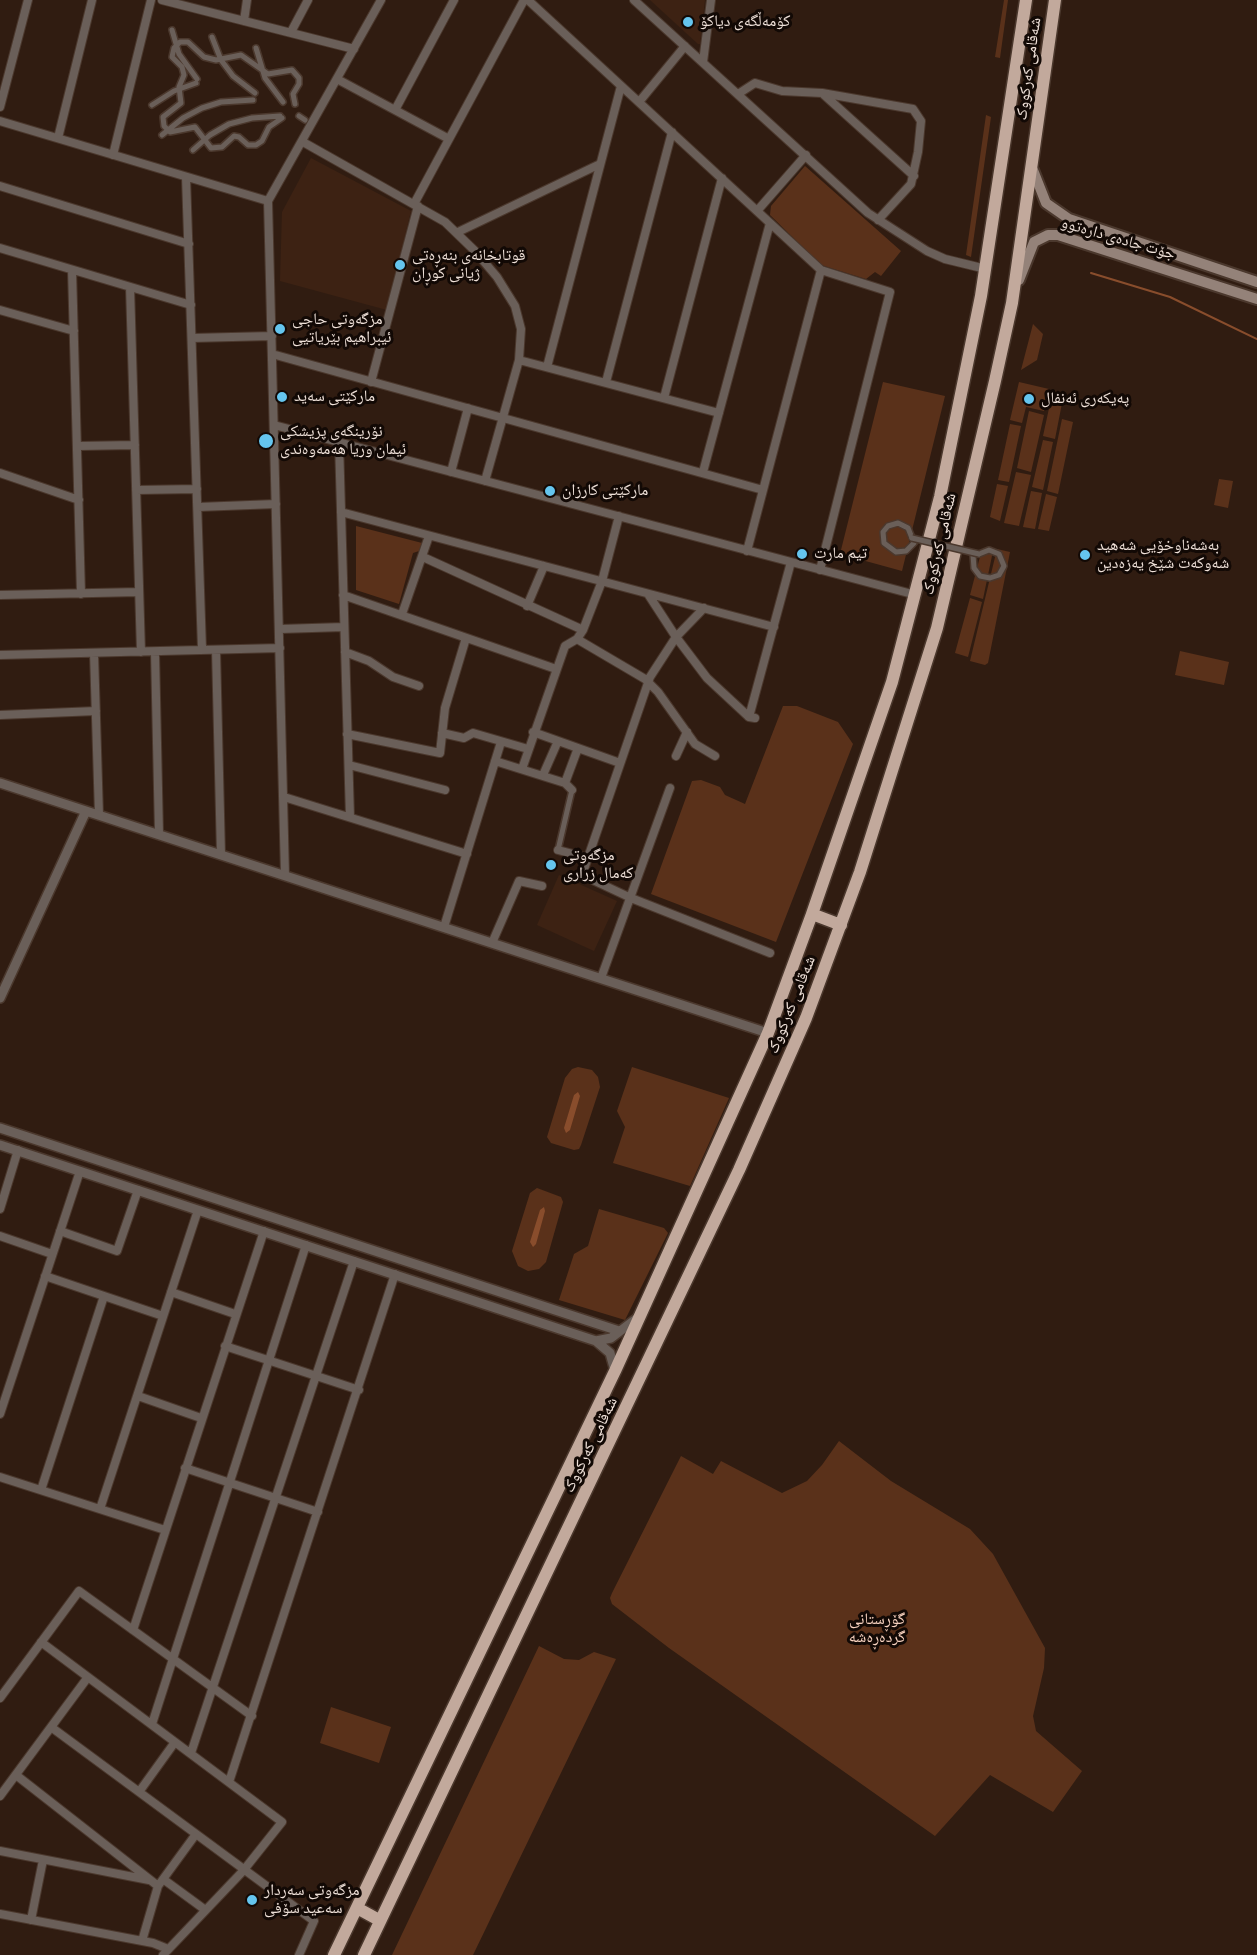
<!DOCTYPE html>
<html>
<head>
<meta charset="utf-8">
<style>
  body { margin:0 }
  canvas { display:block; background:#301c11 }
</style>
</head>
<body>
<canvas width="1257" height="1955"></canvas>
<script>
const g = document.querySelector('canvas').getContext('2d');
g.lineJoin = 'round';
function fillPath(path, color) {
  g.fillStyle = color;
  g.fill(path, 'evenodd');
}
function toPath(rows) {
  const path = new Path2D();
  for (const r of rows) {
    path.moveTo(r[0], r[1]);
    for (let i = 2; i < r.length; i += 2) path.lineTo(r[i], r[i + 1]);
  }
  return path;
}
function stroke(path, color, width, dash) {
  g.strokeStyle = color;
  g.lineWidth = width;
  g.lineCap = dash ? 'butt' : 'round';
  g.setLineDash(dash || []);
  g.stroke(path);
}
function drawText(font, color, halo, rows, align = 'center') {
  g.font = font + ' Signika,"Noto Naskh Arabic",sans-serif';
  g.lineWidth = 6;
  g.setLineDash([]);
  g.textBaseline = 'middle';
  g.strokeStyle = halo;
  g.fillStyle = color;
  for (const [text, x, y, turn = 0] of rows) {
    g.save();
    g.translate(x, y);
    g.rotate((+turn || 0) * Math.PI / 180);
    g.textAlign = isNaN(turn) ? turn : align;
    if (halo) g.strokeText(text, 0, 0);
    g.fillText(text, 0, 0);
    g.restore();
  }
}
fillPath(toPath([
  [650,0,705,0,700,44,698,44],
  [311,158,411,211,387,310,280,281,282,212],
  [559,875,617,901,594,951,537,925]
]), '#3d2213');
fillPath(toPath([
  [1004,0,1008,0,1000,58,995,57],
  [986,115,991,117,971,257,966,255],
  [805,166,901,251,881,276,875,272,866,279,821,265,770,215,771,206],
  [1033,324,1043,334,1037,360,1021,370],
  [883,382,945,396,902,571,840,554],
  [1019,382,1049,389,1044,411,1026,407,1022,423,1010,420],
  [1053,390,1064,393,1055,439,1043,436],
  [1029,411,1044,415,1031,472,1017,468],
  [1062,419,1073,422,1058,494,1047,491],
  [1010,424,1021,426,1009,482,998,480],
  [1043,440,1053,442,1043,490,1032,487],
  [1016,472,1031,475,1019,526,1004,523],
  [1219,479,1233,481,1228,508,1214,505],
  [997,484,1008,486,1000,521,990,517],
  [1031,491,1042,493,1035,529,1023,527],
  [1046,494,1057,497,1049,531,1038,529],
  [356,526,422,543,419,551,413,553,399,604,356,590],
  [982,549,993,551,983,599,970,595],
  [997,549,1010,552,988,663,985,665,970,661],
  [970,598,982,602,968,657,955,653],
  [1180,651,1229,662,1224,685,1175,675],
  [783,706,797,706,838,722,853,744,776,942,651,894,692,781,701,780,720,787,725,795,745,804],
  [578,1067,592,1070,598,1077,600,1087,581,1145,579,1149,574,1150,551,1143,547,1137,565,1078,572,1069],
  [632,1067,729,1098,690,1186,613,1163,625,1127,617,1111],
  [537,1188,561,1197,563,1202,546,1262,539,1269,528,1271,518,1266,512,1251,530,1193],
  [599,1209,664,1228,668,1233,625,1320,559,1300,574,1254,588,1246],
  [839,1441,891,1481,970,1529,993,1554,1045,1648,1044,1668,1033,1716,1036,1731,1082,1771,1053,1812,990,1775,935,1836,669,1648,612,1604,610,1598,612,1593,681,1456,713,1474,721,1461,782,1493,807,1481,822,1465],
  [539,1646,564,1659,579,1660,594,1652,616,1659,473,1955,392,1955],
  [331,1707,391,1727,379,1763,320,1743]
]), '#5a311a');
fillPath(toPath([
  [578,1092,580,1096,570,1130,566,1133,564,1128,574,1095],
  [544,1207,545,1211,536,1244,533,1247,530,1242,540,1210]
]), '#894d2c');
stroke(toPath([
  [1091,273,1170,297,1257,339]
]), '#894d2c', 2);
const pedestrian = toPath([
  [172,30,179,54,197,79],
  [212,37,221,60,233,76,255,93],
  [256,48,265,78,283,102],
  [152,105,174,91,196,83],
  [299,116,305,120],
  [282,118,269,127,262,141,256,145,248,145,239,137,234,136,222,147,211,148,195,127,170,132,164,126,163,117,181,103,179,87,184,75,182,67,172,57,174,48,180,42,188,42,204,57,216,60,241,55,268,74,292,70,299,78,299,84,293,94,295,104],
  [162,135,183,118,202,108,221,102,253,100],
  [193,150,210,135,229,124,252,118,280,116],
  [912,538,908,528,898,523,888,526,883,532,884,543,896,552,906,551,914,543],
  [973,555,974,568,980,576,990,578,999,575,1004,566,999,554,989,550,979,554],
  [558,850,572,790]
]);
const minor = toPath([
  [162,0,354,49],
  [528,0,821,270,890,292,820,570],
  [634,0,868,213,927,251,945,259,986,269],
  [244,21,247,0],
  [291,32,308,0],
  [703,62,711,0],
  [337,79,449,139],
  [822,93,913,109,921,121,918,152,911,184,878,220],
  [738,94,755,83,782,91,822,93,914,176],
  [639,102,685,46],
  [0,107,28,0],
  [395,110,454,0],
  [0,121,268,201],
  [58,138,92,0],
  [303,142,445,222,475,251,497,277,515,306,521,329,519,360,485,481],
  [113,155,151,0],
  [186,177,202,649],
  [0,186,189,244],
  [414,204,524,0],
  [757,211,806,155],
  [458,232,600,164],
  [0,248,191,305],
  [72,270,81,594],
  [130,287,141,652],
  [0,310,74,331],
  [192,338,272,336],
  [272,354,763,490],
  [519,360,719,413],
  [547,367,621,86],
  [371,382,418,206],
  [606,382,672,132],
  [664,398,722,178],
  [274,425,916,595],
  [339,442,350,817],
  [78,446,135,445],
  [451,472,468,408],
  [703,472,770,223],
  [0,473,79,500],
  [136,490,197,489],
  [198,507,276,504],
  [341,512,774,627],
  [747,551,821,270],
  [423,557,583,630],
  [648,594,676,637,707,678,749,717,755,718],
  [0,595,139,592],
  [343,595,556,669],
  [527,606,544,566],
  [704,608,676,637,650,677,582,875,631,898,770,953],
  [402,614,429,536],
  [280,629,344,627],
  [577,639,645,679,658,692,695,744,715,756],
  [216,650,221,855],
  [155,652,159,834],
  [345,652,369,661,393,677,419,686],
  [94,653,99,815],
  [0,655,280,648],
  [0,715,96,711],
  [749,717,791,562],
  [533,732,620,763],
  [442,733,464,738,473,733,528,749],
  [347,734,440,753,445,708,466,638],
  [676,756,687,732],
  [495,761,565,783,572,790],
  [349,765,445,790],
  [522,769,565,646,577,639,583,630,602,581,619,516],
  [543,775,558,741],
  [565,783,578,748],
  [284,797,467,854],
  [558,850,588,858],
  [285,875,268,201,381,0],
  [444,927,501,742],
  [492,943,519,881,542,886],
  [601,978,670,788],
  [0,1209,18,1150],
  [60,1231,117,1251,138,1190],
  [0,1236,52,1254],
  [45,1276,163,1316],
  [171,1292,235,1314],
  [225,1346,359,1390],
  [138,1396,201,1418],
  [0,1414,80,1171],
  [185,1468,318,1512],
  [0,1477,165,1530],
  [41,1490,104,1296],
  [100,1509,198,1210],
  [133,1630,264,1231],
  [41,1642,282,1822,243,1871,163,1955],
  [0,1698,79,1591,252,1716],
  [152,1724,306,1245],
  [51,1727,314,1921,299,1955],
  [191,1753,354,1261],
  [16,1775,158,1886],
  [229,1782,395,1274],
  [139,1792,175,1742],
  [0,1796,88,1677],
  [0,1851,149,1880],
  [163,1879,204,1909],
  [0,1914,153,1943,168,1949],
  [31,1920,43,1860],
  [142,1941,158,1886,196,1834]
]);
const tertiary = toPath([
  [0,783,768,1033],
  [0,998,86,811],
  [0,1128,619,1331],
  [0,1145,596,1341,610,1353,615,1371],
  [596,1341,611,1338,640,1316]
]);
const secondary = toPath([
  [1033,170,1046,203,1069,219,1257,282],
  [1019,280,1034,242,1048,235,1058,235,1257,299]
]);
const trunk = toPath([
  [812,914,841,925],
  [357,1908,379,1920],
  [334,1955,615,1371,768,1033,812,914,892,682,940,497,981,296,1026,0],
  [364,1955,739,1170,806,1018,860,872,937,628,995,381,1012,303,1055,0]
]);
stroke(pedestrian, '#4b382d', 8);
stroke(minor, '#4b382d', 10);
stroke(tertiary, '#4b382d', 12);
stroke(secondary, '#4b382d', 14);
stroke(trunk, '#4b382d', 15);
stroke(pedestrian, '#6a5f59', 5);
stroke(minor, '#6a5f59', 8);
stroke(tertiary, '#6a5f59', 9);
stroke(secondary, '#948279', 10);
stroke(trunk, '#c2a99c', 12);
const pedestrianBridge = toPath([
  [912,538,979,554]
]);
stroke(pedestrianBridge, '#4b382d', 8, []);
stroke(pedestrianBridge, '#6a5f59', 5);
for (const [x, y, r, color] of [
  [688,22,6,"#65c5ee"],
  [400,265,6,"#65c5ee"],
  [280,329,6,"#65c5ee"],
  [282,397,6,"#65c5ee"],
  [1029,399,6,"#65c5ee"],
  [266,441,8,"#65c5ee"],
  [550,491,6,"#65c5ee"],
  [802,554,6,"#65c5ee"],
  [1085,555,6,"#65c5ee"],
  [551,865,6,"#65c5ee"],
  [252,1900,6,"#65c5ee"]
]) {
  const dot = new Path2D();
  dot.arc(x, y, r, 0, 2 * Math.PI);
  g.fillStyle = color;
  g.fill(dot);
  stroke(dot, '#120905', 2);
}
drawText('16px', '#efe1d9', '#120905', [
  ["کۆمەڵگەی دیاکۆ",700,22],
  ["قوتابخانەی بنەڕەتی",412,256],
  ["ژیانی کوڕان",412,274],
  ["مزگەوتی حاجی",292,320],
  ["ئیبراهیم بێریاتیی",292,338],
  ["مارکێتی سەید",294,397],
  ["پەیکەری ئەنفال",1041,399],
  ["نۆرینگەی پزیشکی",280,432],
  ["ئیمان وریا هەمەوەندی",280,450],
  ["مارکێتی کارزان",562,491],
  ["بەشەناوخۆیی شەهید",1097,546],
  ["شەوکەت شێخ یەزەدین",1097,564],
  ["تیم مارت",814,554],
  ["مزگەوتی",563,856],
  ["کەمال زراری",563,874],
  ["مزگەوتی سەردار",264,1891],
  ["سەعید سۆفی",264,1909]
], 'left');
drawText('16px', '#efe1d9', '#120905', [
  ["شەقامی کەرکووک",1029,69,-82],
  ["جۆت جادەی دارەتوو",1118,239,16],
  ["شەقامی کەرکووک",940,544,-77],
  ["شەقامی کەرکووک",792,1005,-68],
  ["شەقامی کەرکووک",591,1445,-64]
]);
drawText('16px', '#f9d3c0', '#120905', [
  ["گۆڕستانی",877,1620],
  ["گردەڕەشە",877,1638]
]);
</script>
</body>
</html>
